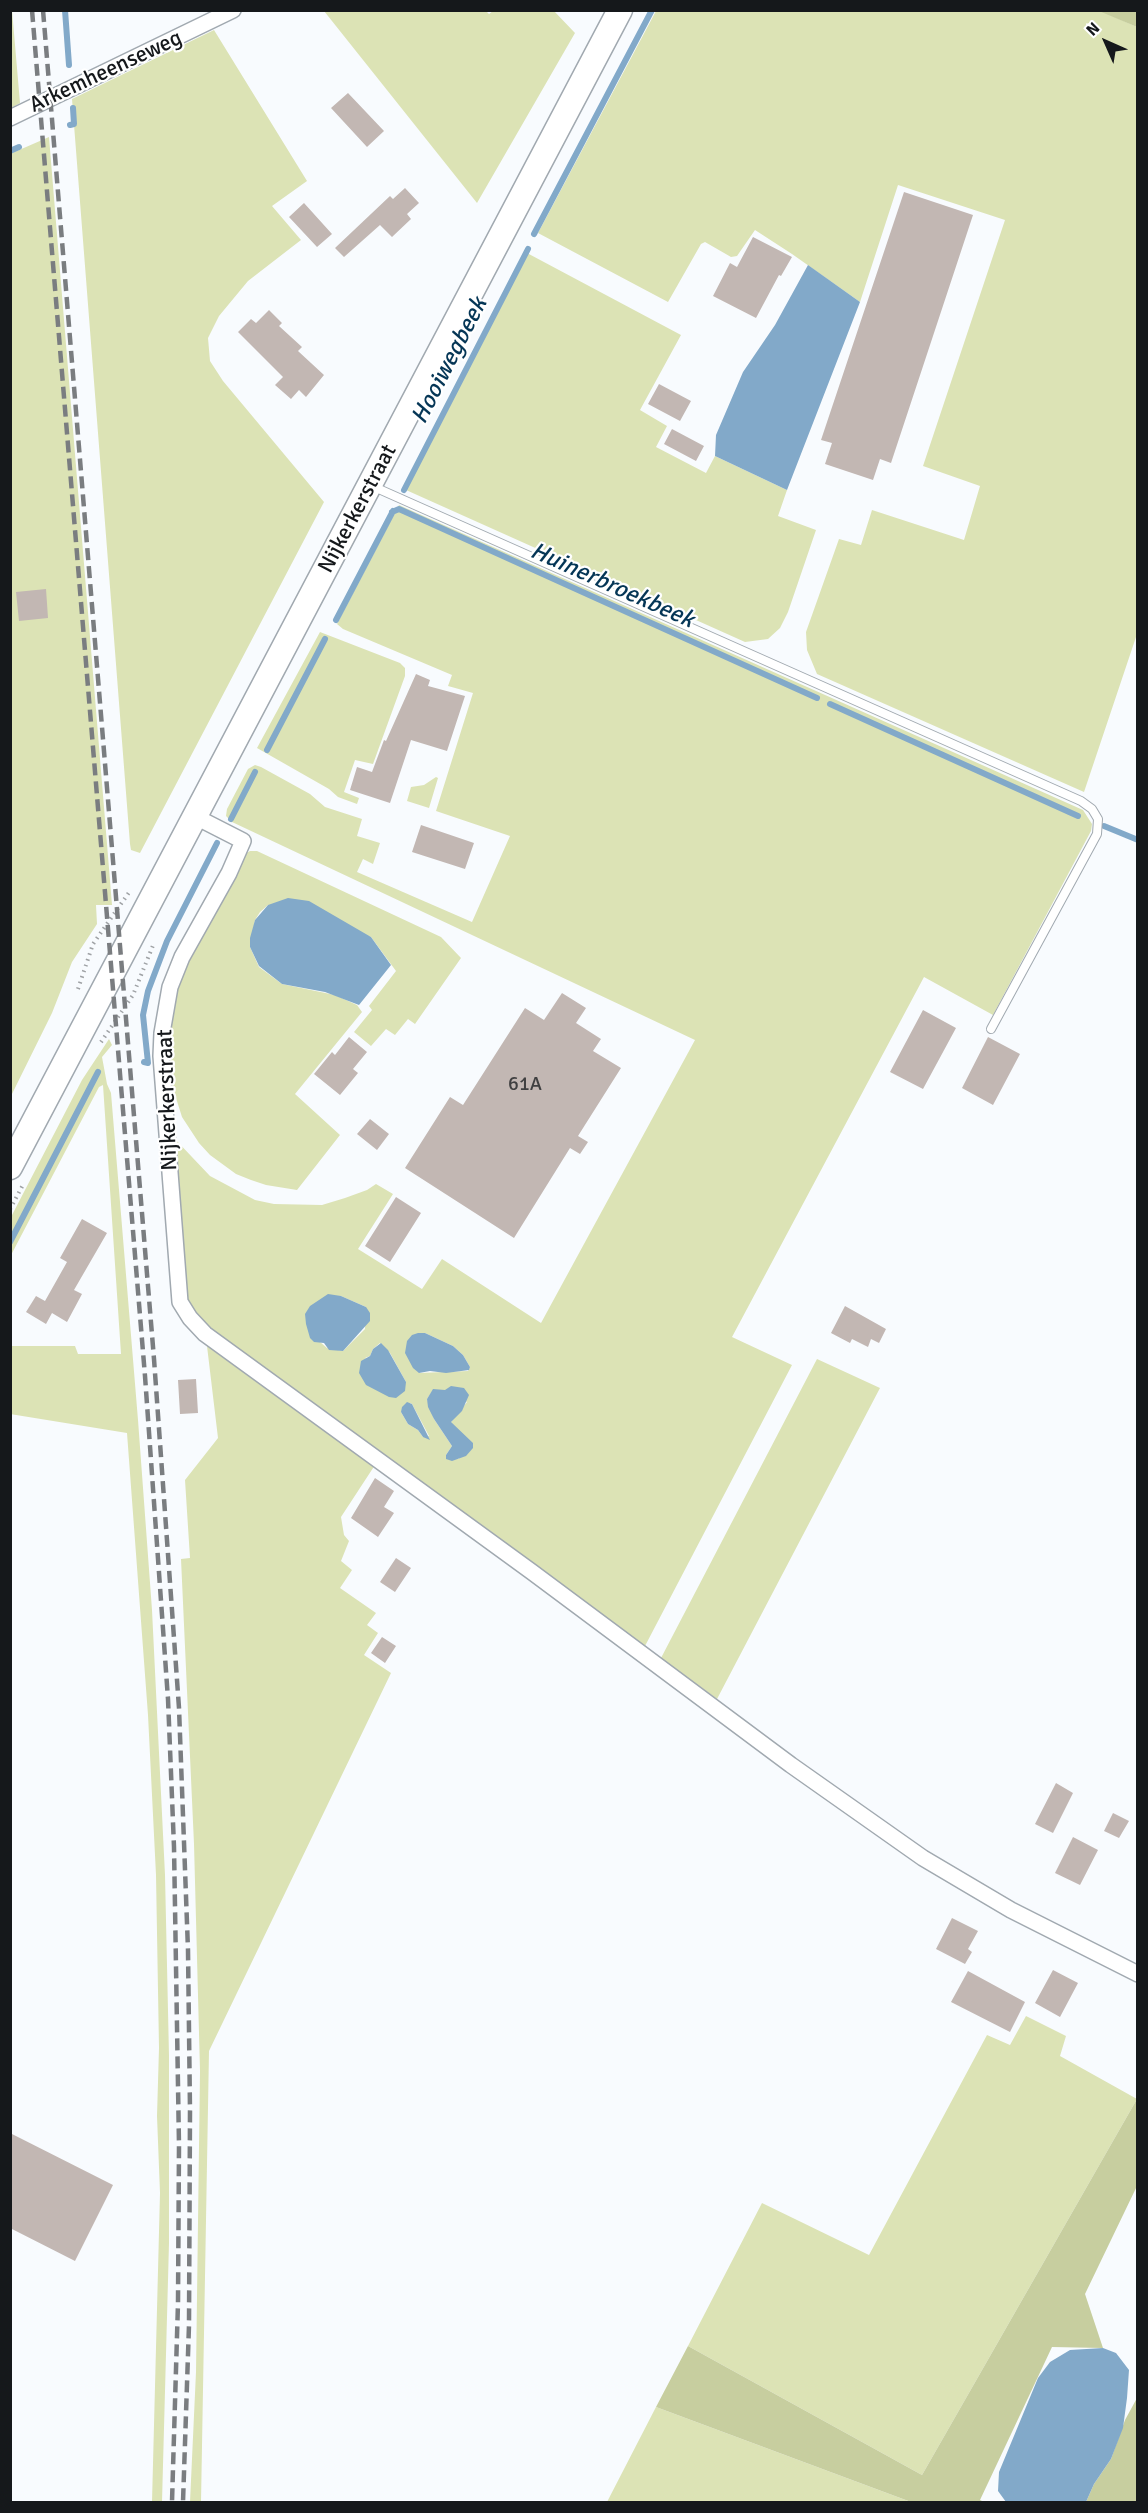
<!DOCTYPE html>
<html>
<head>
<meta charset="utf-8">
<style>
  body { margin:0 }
  #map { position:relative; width:1148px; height:2513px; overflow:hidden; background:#f8fbfe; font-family:Signika,sans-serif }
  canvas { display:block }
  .frame { position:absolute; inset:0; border:12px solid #15181b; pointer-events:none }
  .north { position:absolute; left:1076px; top:12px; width:60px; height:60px; -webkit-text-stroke:4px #fff; paint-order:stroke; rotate:315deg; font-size:16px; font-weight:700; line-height:24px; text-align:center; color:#15181b }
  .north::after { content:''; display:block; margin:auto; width:21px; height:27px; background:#15181b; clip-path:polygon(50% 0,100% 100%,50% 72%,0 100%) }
</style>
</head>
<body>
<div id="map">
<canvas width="1148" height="2513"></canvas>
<div class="frame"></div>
<div class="north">N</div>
</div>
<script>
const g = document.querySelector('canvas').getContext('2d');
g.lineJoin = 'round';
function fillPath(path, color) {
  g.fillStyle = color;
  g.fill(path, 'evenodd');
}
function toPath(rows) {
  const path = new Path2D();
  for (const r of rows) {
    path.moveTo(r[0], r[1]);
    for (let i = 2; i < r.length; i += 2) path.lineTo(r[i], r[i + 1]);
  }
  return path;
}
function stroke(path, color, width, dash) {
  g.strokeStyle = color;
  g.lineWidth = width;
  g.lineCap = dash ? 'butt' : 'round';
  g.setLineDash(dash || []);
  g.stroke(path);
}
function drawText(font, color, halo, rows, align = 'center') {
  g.font = font + ' Signika,sans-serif';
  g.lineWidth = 4.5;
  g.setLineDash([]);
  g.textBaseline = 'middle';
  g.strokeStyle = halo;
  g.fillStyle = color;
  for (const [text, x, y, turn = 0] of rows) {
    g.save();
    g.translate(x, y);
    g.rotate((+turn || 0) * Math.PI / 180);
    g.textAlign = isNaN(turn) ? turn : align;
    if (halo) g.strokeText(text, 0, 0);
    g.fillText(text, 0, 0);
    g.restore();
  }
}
fillPath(toPath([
  [12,10,20,103,11,108,10,11],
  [485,10,489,14,493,11,554,11,575,33,477,203,324,11],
  [1099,10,1137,27,1137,634,1084,792,817,674,807,650,806,632,839,539,861,545,872,510,964,540,980,486,923,466,1005,220,898,185,860,302,792,254,755,230,737,256,731,257,705,242,701,244,668,302,538,233,656,11],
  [214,30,307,181,272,206,301,240,248,281,219,316,208,338,210,361,223,381,324,502,140,853,131,850,130,844,72,99],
  [49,137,112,905,96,905,97,924,72,962,52,1013,11,1096,10,154],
  [527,253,681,335,640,410,667,426,656,447,706,473,715,456,787,490,778,516,816,530,788,612,780,628,768,639,745,642,406,490],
  [399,505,1083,810,1092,824,1091,831,993,1015,924,977,732,1337,792,1365,645,1646,199,1321,187,1302,174,1138,210,1176,255,1200,274,1204,322,1205,345,1198,367,1190,376,1184,393,1194,358,1249,422,1289,442,1259,541,1323,695,1040,232,822,226,816,227,809,248,769,255,765,261,767,310,794,325,807,362,819,357,836,380,843,373,864,363,859,357,872,472,922,510,836,436,811,473,693,448,686,452,675,343,629,337,624],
  [341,1296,366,1307,365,1329,343,1351,327,1348,320,1342],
  [425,1333,453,1346,463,1355,470,1367,468,1371,419,1373],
  [380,1343,390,1353,406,1382,365,1358,370,1356,373,1349],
  [433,1390,445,1390,467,1402,451,1422,459,1459,446,1455,452,1446,434,1419,427,1399],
  [410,1403,412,1404,429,1436,423,1437,418,1430,408,1424,401,1412],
  [320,632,400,663,405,668,405,676,373,764,355,760,344,792,359,798,357,804,338,797,329,789,257,748],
  [436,777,438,778,429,808,407,801,411,787,424,785],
  [250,851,257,851,441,937,461,958,415,1024,408,1019,395,1035,386,1029,371,1046,354,1032,372,1010,369,1006,396,971,371,937,268,905,260,912,255,920,250,947,259,967,282,984,335,995,357,1005,362,1012,295,1094,340,1135,297,1190,266,1185,251,1180,236,1174,210,1155,199,1143,182,1117,171,1082,169,1024,182,968,245,854],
  [109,1039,112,1045,102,1057,107,1084,111,1093,138,1420,152,1610,165,1875,169,2056,169,2243,162,2502,152,2502,160,2193,157,2116,159,2048,156,1875,148,1715,127,1433,10,1414,11,1346,75,1346,78,1354,121,1354,103,1085,99,1087,10,1257,11,1217,82,1080],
  [207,1346,346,1447,375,1465,341,1517,344,1535,349,1541,341,1561,352,1570,340,1588,376,1613,367,1625,378,1633,364,1655,391,1673,209,2051,201,2502,190,2502,196,2372,200,2071,194,1844,181,1559,190,1558,185,1480,218,1438],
  [817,1359,880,1388,717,1699,661,1658],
  [1026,2016,1066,2036,1060,2056,1137,2099,922,2475,688,2346,762,2203,869,2255,987,2035,1010,2045],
  [656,2407,911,2502,607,2502]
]), '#dce3b5');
fillPath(toPath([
  [1099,11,1137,11,1137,27],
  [1137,2099,1137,2186,1085,2294,1103,2348,1052,2347,980,2500,984,2502,911,2502,656,2407,688,2346,922,2475],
  [1137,2398,1137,2502,1086,2502,1094,2484,1111,2459,1125,2420]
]), '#c7ce9f');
fillPath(toPath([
  [808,265,860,302,787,490,715,456,716,435,743,372,775,325],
  [288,898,309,901,371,937,391,965,359,1005,325,992,282,984,259,966,250,947,250,938,255,920,268,905],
  [328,1294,341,1296,366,1307,370,1313,370,1321,343,1351,329,1350,324,1343,314,1342,310,1338,306,1324,305,1314,310,1306],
  [418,1333,425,1333,453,1346,463,1355,470,1367,469,1370,446,1373,430,1371,419,1373,413,1368,405,1353,407,1341,412,1335],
  [381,1343,388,1350,406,1382,405,1391,396,1398,389,1397,366,1385,359,1373,361,1361,370,1356,373,1349],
  [451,1386,464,1388,469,1395,462,1411,451,1422,473,1443,473,1448,466,1456,452,1461,446,1459,446,1455,452,1446,434,1419,428,1407,427,1399,433,1389,445,1390],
  [407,1402,412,1404,430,1440,423,1437,418,1430,408,1424,401,1412,402,1407],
  [1103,2348,1116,2353,1129,2370,1127,2398,1123,2428,1111,2459,1094,2484,1086,2502,1006,2502,998,2491,999,2472,1038,2378,1050,2362,1070,2350]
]), '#82a9c9');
stroke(toPath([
  [65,10,69,65],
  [70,125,74,124,73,108],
  [10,151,19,147],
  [534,234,652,10],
  [404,490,528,249],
  [392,512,399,509,817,698],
  [336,620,393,511],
  [830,704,1078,816],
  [267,750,325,639],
  [231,819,255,772],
  [1104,826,1138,840],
  [144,1062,148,1063,143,1015,148,991,167,941,217,843],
  [10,1242,98,1072]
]), '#82a9c9', 6);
fillPath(toPath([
  [348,93,384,131,367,147,331,108],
  [405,188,419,203,407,214,411,219,392,237,380,225,344,257,335,248,390,196,393,199],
  [904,192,973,215,891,463,880,459,873,480,825,464,832,443,821,440],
  [304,203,332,234,317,247,289,217],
  [753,237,792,257,781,276,779,275,756,318,713,296,730,263,737,267],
  [269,310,282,323,279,326,302,347,298,351,324,375,306,397,299,390,291,399,275,385,283,377,238,332,251,319,256,323],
  [659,384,691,401,680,421,648,404],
  [672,429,704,446,696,461,664,444],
  [46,589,48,618,19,621,16,592],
  [416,674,430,680,428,686,465,696,447,751,411,740,390,803,350,790,357,767,372,772,384,740,386,741],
  [421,825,474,843,465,869,412,852],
  [562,993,586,1008,576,1023,601,1039,593,1051,621,1068,578,1136,588,1142,580,1154,570,1148,514,1238,405,1168,450,1097,463,1105,525,1008,544,1020],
  [923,1010,956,1028,923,1089,890,1072],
  [349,1037,367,1052,353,1069,358,1073,340,1095,314,1074,332,1052,335,1055],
  [988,1037,1020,1054,993,1105,962,1088],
  [370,1119,389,1134,377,1150,357,1134],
  [396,1197,421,1213,390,1262,365,1246],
  [82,1219,107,1233,74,1290,82,1294,67,1322,52,1313,46,1324,26,1312,36,1296,45,1301,67,1262,60,1258],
  [845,1306,886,1329,879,1343,871,1339,868,1347,852,1339,850,1343,831,1333],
  [196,1379,198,1413,180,1414,178,1380],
  [375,1478,394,1491,384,1507,394,1513,378,1537,351,1518],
  [396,1558,411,1568,395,1592,380,1582],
  [382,1637,396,1646,385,1663,371,1653],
  [1056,1783,1073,1793,1053,1833,1035,1824],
  [1113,1813,1129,1821,1119,1838,1104,1831],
  [1073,1837,1098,1850,1080,1885,1055,1873],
  [952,1918,978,1931,968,1949,972,1952,965,1964,936,1949],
  [1053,1970,1078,1983,1060,2017,1035,2003],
  [968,1971,1025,2002,1010,2032,951,2002],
  [10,2133,113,2185,75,2261,10,2228]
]), '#c2b7b3');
const lane = toPath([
  [372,486,1081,801,1092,809,1098,819,1097,834,991,1029]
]);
const street = toPath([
  [10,118,233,10],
  [196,817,243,841,229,873,182,957,170,987,162,1033,161,1056,180,1302,190,1318,205,1334,532,1572,791,1765,923,1858,1011,1910,1138,1974]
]);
const primary = toPath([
  [10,1167,620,10]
]);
stroke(lane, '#a1a9b0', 10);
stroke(street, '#a1a9b0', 18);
stroke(primary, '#a1a9b0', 27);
stroke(toPath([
  [78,989,93,944,130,891],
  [101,1042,133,995,154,943],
  [10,1209,24,1183]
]), '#9fa2a5', 4, [1.5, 4.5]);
stroke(lane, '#fff', 8);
stroke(street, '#fff', 15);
stroke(primary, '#fff', 24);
stroke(toPath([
  [32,10,145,1376,168,1699,174,1847,179,2145,178,2303,172,2502],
  [43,10,154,1359,179,1708,188,1950,190,2110,189,2325,183,2502]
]), '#7a7d80', 4.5, [12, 6]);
drawText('20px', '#404041', null, [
  ["61A",525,1085]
]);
drawText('22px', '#15181b', '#fff', [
  ["Arkemheenseweg",106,72,-25],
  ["Nijkerkerstraat",358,509,-62],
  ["Nijkerkerstraat",168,1100,-92]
]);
drawText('italic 24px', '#053656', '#fff', [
  ["Hooiwegbeek",450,361,-63],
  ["Huinerbroekbeek",612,586,24]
]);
</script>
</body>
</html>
